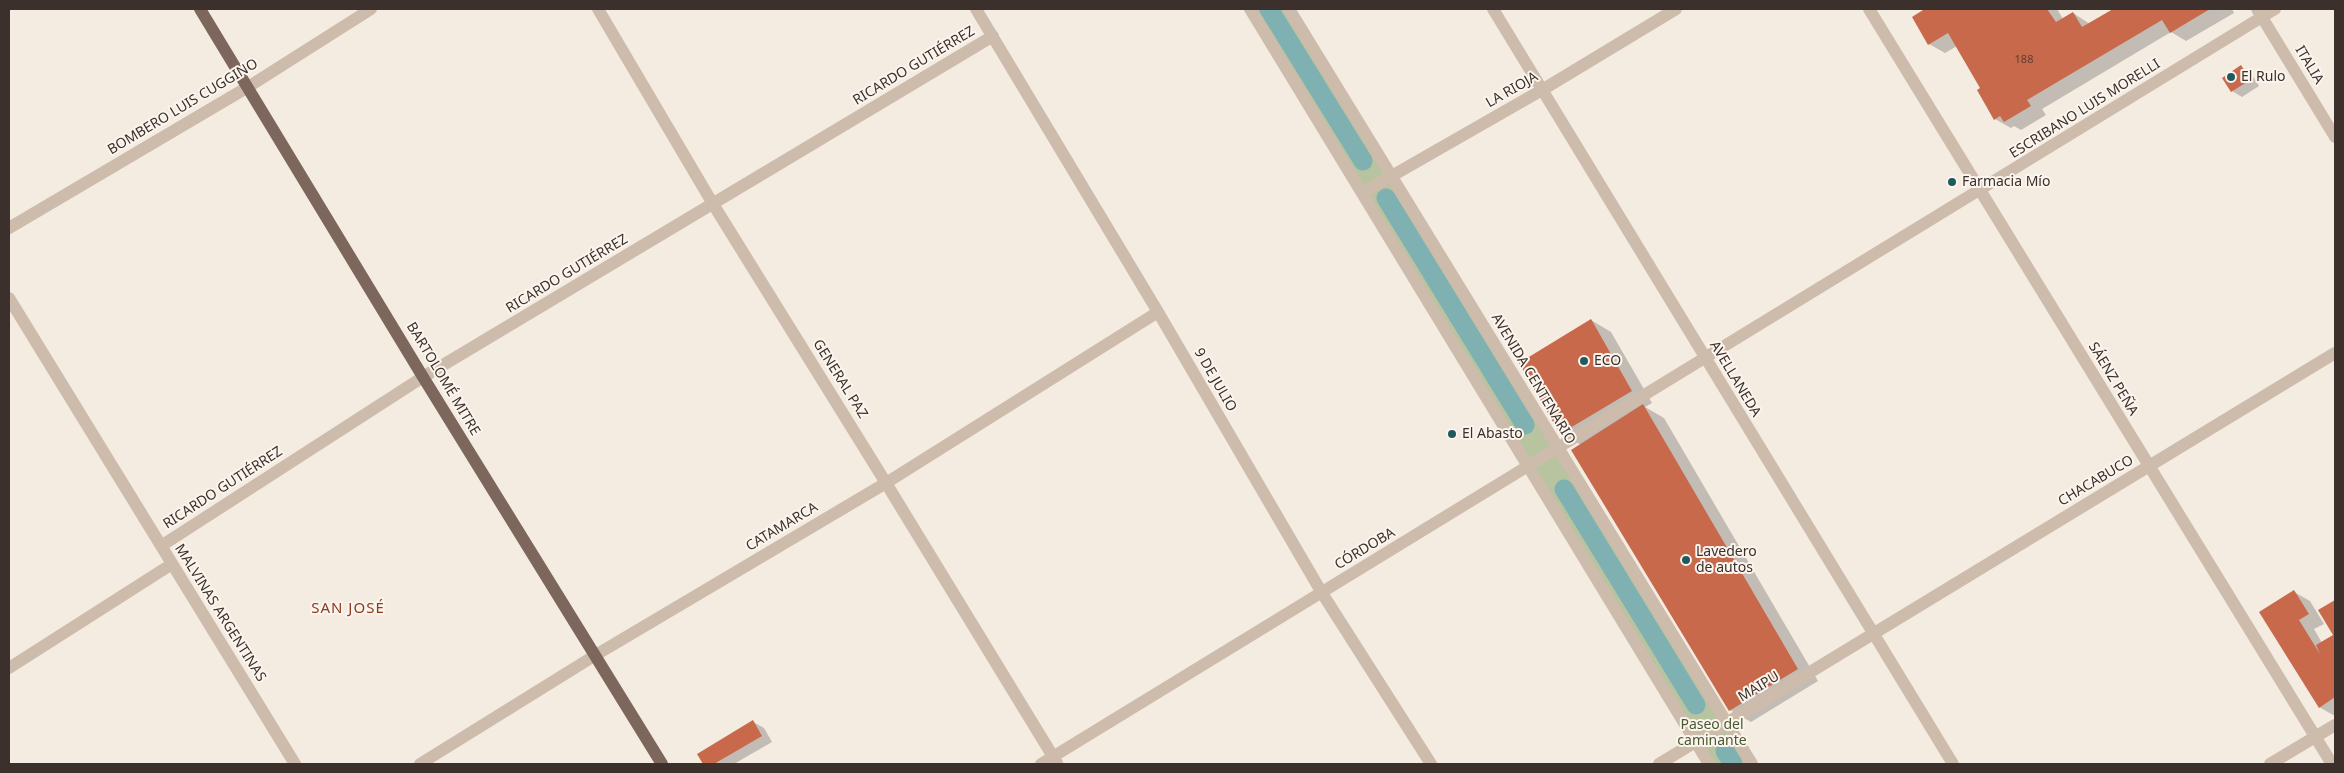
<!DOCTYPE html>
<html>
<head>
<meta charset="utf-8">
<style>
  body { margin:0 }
  #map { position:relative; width:2344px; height:773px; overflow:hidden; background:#f4ebe1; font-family:"Noto Sans",sans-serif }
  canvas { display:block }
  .frame { position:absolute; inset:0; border:10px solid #3b302b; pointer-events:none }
</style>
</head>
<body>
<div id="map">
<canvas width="2344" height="773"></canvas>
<div class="frame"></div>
</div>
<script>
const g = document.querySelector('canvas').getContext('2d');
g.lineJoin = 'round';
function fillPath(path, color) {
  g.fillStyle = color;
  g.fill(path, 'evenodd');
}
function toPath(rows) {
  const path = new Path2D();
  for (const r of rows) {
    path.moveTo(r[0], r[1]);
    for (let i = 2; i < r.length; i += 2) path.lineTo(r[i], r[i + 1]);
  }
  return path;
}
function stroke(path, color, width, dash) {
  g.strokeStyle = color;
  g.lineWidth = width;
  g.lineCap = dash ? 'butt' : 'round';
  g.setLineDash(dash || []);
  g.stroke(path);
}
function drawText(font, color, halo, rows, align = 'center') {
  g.font = font + ' "Noto Sans",sans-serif';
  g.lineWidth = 4;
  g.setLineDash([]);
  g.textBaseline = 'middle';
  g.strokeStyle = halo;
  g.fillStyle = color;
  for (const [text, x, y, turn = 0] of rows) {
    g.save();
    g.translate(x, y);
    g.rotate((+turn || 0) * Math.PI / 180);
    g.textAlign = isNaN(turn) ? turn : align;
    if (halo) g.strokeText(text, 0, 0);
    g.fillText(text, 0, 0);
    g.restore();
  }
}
fillPath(toPath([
  [1254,9,1286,9,1748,764,1714,764]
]), '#b8c4a0');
fillPath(toPath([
  [1920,9,2057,9,2063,19,2073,13,2090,24,2116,9,2232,9,2234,13,2186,41,2171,32,2042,109,2046,115,2021,130,2014,126,2011,128,1995,119,1982,88,1957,46,1945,53,1929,44,1924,11],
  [2241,67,2251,73,2259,86,2242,97,2232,91],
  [1591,320,1611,332,1652,403,1645,407,1664,418,1818,681,1751,722,1730,710,1581,445,1561,433],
  [2294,592,2310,601,2324,624,2314,629,2322,643,2335,635,2320,610,2335,601,2335,716,2319,707,2261,612],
  [753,722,764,728,772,742,734,764,704,764,698,754]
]), '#0003');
stroke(toPath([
  [1269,9,1363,161],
  [1386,198,1525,425],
  [1564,489,1696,705],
  [1725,751,1733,764]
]), '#7fb0b2', 19);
fillPath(toPath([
  [1923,9,2047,9,2056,22,2073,12,2082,27,2113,9,2210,9,2170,33,2162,20,2027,100,2031,106,2004,122,2000,116,1994,120,1977,90,1980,88,1948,33,1928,45,1912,17,1923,10],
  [2241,65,2250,80,2231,92,2222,78],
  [1591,319,1632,391,1560,434,1519,363],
  [1643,404,1798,669,1729,711,1571,450],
  [2294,590,2309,614,2299,620,2320,654,2316,645,2333,635,2318,610,2335,600,2335,697,2319,708,2259,612],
  [753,720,762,736,714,764,703,764,697,754]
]), '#c8694b');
stroke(toPath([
  [598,9,713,204,886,483,1057,763],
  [976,9,1158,312,1322,593,1431,764],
  [1250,9,1709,764],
  [1289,9,1752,764],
  [1493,9,1953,764],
  [1869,9,2332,764],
  [2257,9,2335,137],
  [1362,193,1542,90,1676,9],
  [9,228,248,87,371,9],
  [9,298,295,764],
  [161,546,423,377,993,36],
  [9,668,172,564],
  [420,764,594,656,886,483,1158,312],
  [1041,764,2275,9],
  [1659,764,2335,353],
  [2270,764,2335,725]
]), '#cdbbac', 12);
stroke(toPath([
  [200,9,423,377,662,764]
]), '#7d675c', 12);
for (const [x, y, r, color] of [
  [2231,77,5,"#1f5a5e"],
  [1952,182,5,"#1f5a5e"],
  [1584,361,5,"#1f5a5e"],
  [1452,434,5,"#1f5a5e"],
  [1686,560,5,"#1f5a5e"]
]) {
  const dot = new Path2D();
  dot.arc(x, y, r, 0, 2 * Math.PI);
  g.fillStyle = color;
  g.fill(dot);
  stroke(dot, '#fbf5ee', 2);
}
drawText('11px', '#5e3e33', null, [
  ["188",2024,60]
]);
drawText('14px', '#3b302b', '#fbf5ee', [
  ["ITALIA",2309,65,59],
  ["RICARDO GUTIÉRREZ",914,66,-31],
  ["LA RIOJA",1512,90,-30],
  ["BOMBERO LUIS CUGGINO",183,107,-31],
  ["ESCRIBANO LUIS MORELLI",2085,109,-32],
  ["RICARDO GUTIÉRREZ",567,274,-31],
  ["BARTOLOMÉ MITRE",443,379,59],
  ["GENERAL PAZ",840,379,58],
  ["AVENIDA CENTENARIO",1533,379,59],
  ["AVELLANEDA",1735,379,59],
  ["SÁENZ PEÑA",2113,379,59],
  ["9 DE JULIO",1215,380,60],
  ["CHACABUCO",2096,481,-31],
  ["RICARDO GUTIÉRREZ",223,488,-33],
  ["CATAMARCA",782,527,-31],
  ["CÓRDOBA",1365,549,-31],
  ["MALVINAS ARGENTINAS",220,613,58],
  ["MAIPU",1759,687,-31]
]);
drawText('14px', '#3b302b', '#fbf5ee', [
  ["El Rulo",2241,77],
  ["Farmacia Mío",1962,182],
  ["ECO",1594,361],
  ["El Abasto",1462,434],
  ["Lavedero",1696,552],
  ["de autos",1696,568]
], 'left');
drawText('14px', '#4a5a2e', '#fbf5ee', [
  ["Paseo del",1712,725],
  ["caminante",1712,741]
]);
g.letterSpacing = '1px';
drawText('15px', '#8c3b22', '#fbf5ee', [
  ["SAN JOSÉ",348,609]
]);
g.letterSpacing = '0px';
</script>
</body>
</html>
